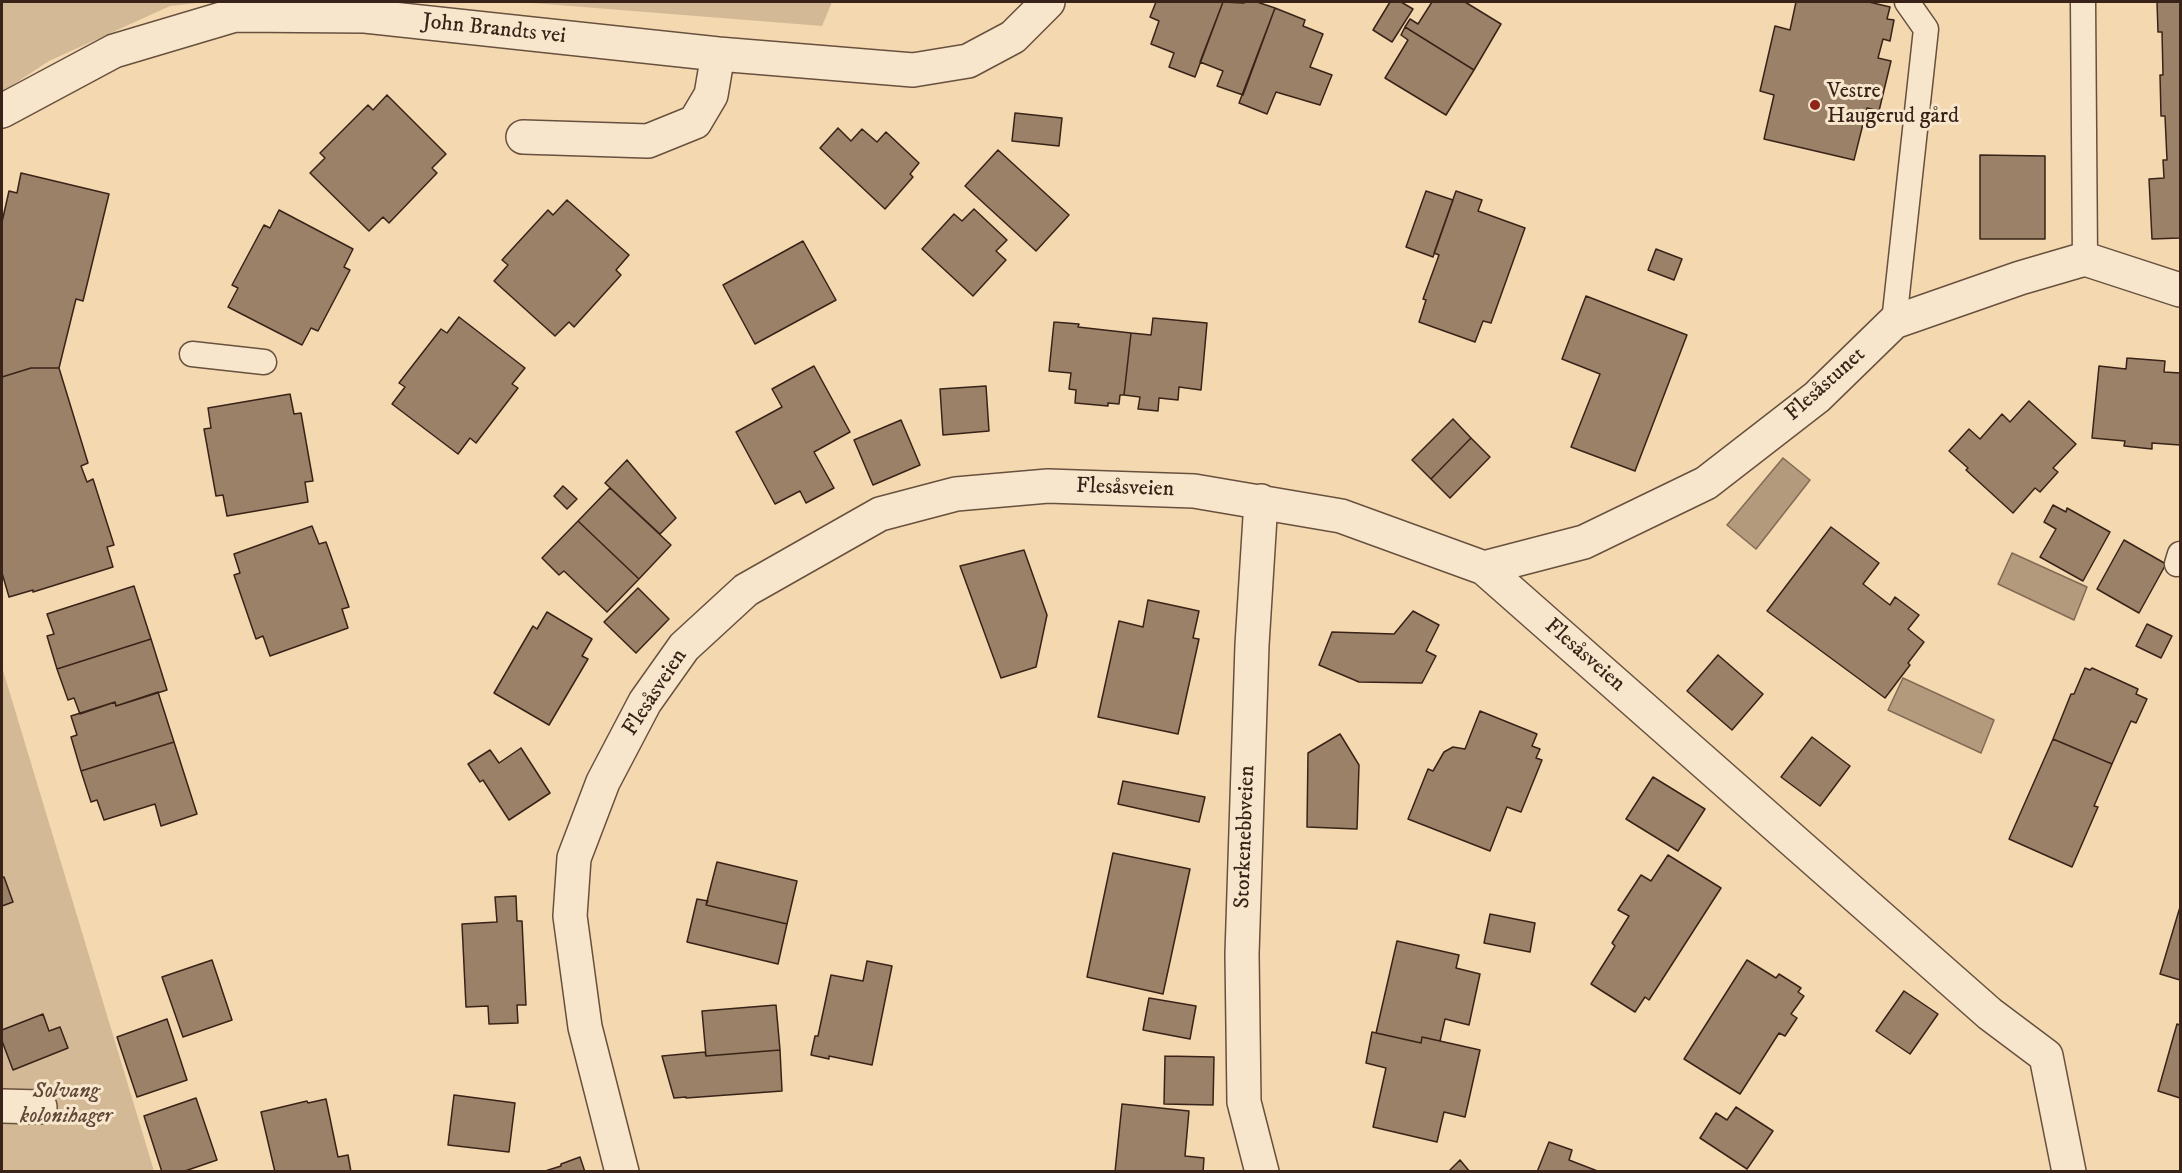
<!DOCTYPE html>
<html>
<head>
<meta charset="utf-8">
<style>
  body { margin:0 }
  #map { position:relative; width:2182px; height:1173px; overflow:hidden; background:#f3d8b0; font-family:"IM FELL DW Pica",serif }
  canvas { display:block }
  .frame { position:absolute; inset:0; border:3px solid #392318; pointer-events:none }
</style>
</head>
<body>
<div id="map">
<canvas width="2182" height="1173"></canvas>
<div class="frame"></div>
</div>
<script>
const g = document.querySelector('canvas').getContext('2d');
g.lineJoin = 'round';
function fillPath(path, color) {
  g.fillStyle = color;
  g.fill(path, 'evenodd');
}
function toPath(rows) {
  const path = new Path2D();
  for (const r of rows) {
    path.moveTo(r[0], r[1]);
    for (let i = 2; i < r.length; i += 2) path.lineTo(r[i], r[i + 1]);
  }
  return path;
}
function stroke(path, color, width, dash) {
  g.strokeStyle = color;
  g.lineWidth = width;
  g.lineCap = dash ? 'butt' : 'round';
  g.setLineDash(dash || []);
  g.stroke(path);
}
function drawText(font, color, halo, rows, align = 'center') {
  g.font = font + ' "IM FELL DW Pica",serif';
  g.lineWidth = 6;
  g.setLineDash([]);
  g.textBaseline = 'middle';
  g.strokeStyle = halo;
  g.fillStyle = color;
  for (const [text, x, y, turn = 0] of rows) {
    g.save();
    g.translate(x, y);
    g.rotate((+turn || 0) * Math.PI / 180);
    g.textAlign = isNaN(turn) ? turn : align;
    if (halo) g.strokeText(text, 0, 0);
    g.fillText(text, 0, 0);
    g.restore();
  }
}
fillPath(toPath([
  [2,2,205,2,170,6,49,61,2,92],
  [520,2,832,2,822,26],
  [2,667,154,1171,2,1171]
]), '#d3b996');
const water = toPath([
  [1783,458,1810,480,1756,549,1727,525,1783,458],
  [2012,553,2087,587,2074,620,1998,584,2012,553],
  [1903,678,1994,720,1981,753,1888,710,1903,678]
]);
fillPath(water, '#b49a7c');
stroke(water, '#836a54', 1.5);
const building = toPath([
  [1156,2,1223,2,1195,77,1169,67,1174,53,1151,44,1159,21,1150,17,1156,2],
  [1223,2,1244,3,1245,2,1257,2,1275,8,1243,95,1217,86,1223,71,1200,62,1223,2],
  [1390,2,1401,2,1413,9,1392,42,1373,30,1390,2],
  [1432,2,1465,2,1501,24,1474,70,1405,27,1410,19,1418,24,1432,2],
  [1796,2,1869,2,1890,7,1887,19,1894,20,1890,41,1883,39,1878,58,1891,61,1879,111,1867,108,1854,160,1764,139,1774,95,1760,91,1775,26,1790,30,1796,2],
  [2157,2,2180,2,2180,238,2152,239,2149,179,2164,178,2163,160,2167,160,2165,116,2161,116,2160,75,2163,75,2162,32,2158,32,2157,2],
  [1275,8,1305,20,1303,26,1323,34,1310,67,1332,75,1320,105,1276,92,1267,114,1239,103,1275,8],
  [1405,27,1474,70,1446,115,1385,78,1408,40,1401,35,1405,27],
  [387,95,446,154,432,168,437,173,389,223,383,217,369,231,310,173,325,158,320,153,368,105,373,110,387,95],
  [1015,113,1062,118,1059,146,1012,141,1015,113],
  [838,128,851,141,862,129,877,142,886,132,919,163,910,174,913,177,885,209,820,148,838,128],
  [998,150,1069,215,1036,251,965,186,998,150],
  [1980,155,2045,156,2045,239,1980,239,1980,155],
  [21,173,109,194,83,301,76,299,59,368,31,368,2,377,2,222,9,191,17,193,21,173],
  [1426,191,1453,200,1433,257,1406,247,1426,191],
  [1456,191,1482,200,1478,211,1525,228,1491,323,1483,321,1475,342,1419,322,1426,300,1423,299,1439,255,1434,253,1456,191],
  [567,200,629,255,616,270,621,275,574,327,569,322,555,336,494,281,508,265,502,260,548,210,553,215,567,200],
  [974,209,1007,240,996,251,1006,260,973,296,922,249,954,214,962,221,974,209],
  [279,210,353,249,344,267,350,270,318,331,311,328,302,345,228,307,238,288,232,285,264,225,270,228,279,210],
  [803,241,836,300,755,344,723,285,803,241],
  [1656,249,1682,259,1674,280,1648,270,1656,249],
  [1586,296,1687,335,1635,471,1571,447,1600,374,1562,359,1586,296],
  [459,317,525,368,512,384,518,388,476,443,470,438,458,454,392,404,405,387,399,383,441,329,447,333,459,317],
  [1153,318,1207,323,1201,390,1179,387,1178,400,1159,398,1158,411,1138,409,1140,397,1124,395,1131,333,1151,335,1153,318],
  [1054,322,1079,324,1078,327,1131,333,1124,395,1120,395,1119,404,1108,403,1108,406,1075,403,1076,390,1069,389,1071,373,1049,371,1054,322],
  [2127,358,2165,361,2164,372,2180,373,2180,445,2152,443,2152,449,2124,446,2125,441,2092,438,2099,366,2126,369,2127,358],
  [814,366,850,432,814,452,834,488,806,503,800,491,775,504,736,432,782,407,772,389,814,366],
  [31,368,59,368,88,463,81,466,87,482,93,479,114,545,107,547,113,567,33,592,33,590,9,597,2,573,2,377,31,368],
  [986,386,989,431,943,435,940,389,986,386],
  [290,394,294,414,301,413,313,481,305,482,308,502,227,516,223,495,216,496,204,429,211,428,208,408,290,394],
  [2029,401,2076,444,2053,468,2058,472,2040,492,2035,488,2013,513,1966,470,1968,468,1949,451,1969,429,1980,439,2002,414,2010,422,2029,401],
  [1453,419,1471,438,1431,479,1412,460,1453,419],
  [901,420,920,465,873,485,854,440,901,420],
  [1471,438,1490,457,1450,498,1431,479,1471,438],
  [627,460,676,518,660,534,605,483,627,460],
  [563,486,577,499,567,509,554,496,563,486],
  [610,488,671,545,639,579,578,521,610,488],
  [2053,505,2066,512,2067,508,2110,532,2083,581,2040,557,2056,529,2044,522,2053,505],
  [578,521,639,579,607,612,564,571,559,575,542,558,578,521],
  [312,526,319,544,326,542,349,607,342,609,348,628,270,656,263,636,256,639,234,575,240,573,234,554,312,526],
  [1831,527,1879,563,1863,584,1890,605,1895,597,1919,615,1908,629,1924,642,1908,663,1910,665,1885,698,1767,611,1831,527],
  [2124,540,2166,564,2139,613,2097,589,2124,540],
  [1024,550,1047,615,1036,667,1001,678,960,566,1024,550],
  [134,586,151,639,57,669,47,636,54,634,47,614,134,586],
  [638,588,669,619,636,653,604,622,638,588],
  [1148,600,1199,611,1193,638,1199,639,1178,734,1098,717,1119,621,1143,627,1148,600],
  [1413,611,1439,625,1426,651,1436,656,1422,683,1359,682,1319,665,1332,632,1394,634,1413,611],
  [547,612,592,639,582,656,588,659,549,725,494,693,533,626,537,629,547,612],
  [2147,624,2172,636,2161,658,2136,646,2147,624],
  [151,639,167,690,116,706,115,702,80,714,74,698,68,700,57,669,151,639],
  [1718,655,1763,694,1732,730,1687,691,1718,655],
  [2085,668,2090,670,2092,668,2138,689,2136,694,2147,699,2136,723,2131,721,2112,764,2053,739,2071,694,2074,694,2085,668],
  [158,692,174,742,81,771,71,737,77,735,71,716,115,702,116,706,158,692],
  [1480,711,1537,734,1532,746,1540,749,1536,758,1542,760,1521,812,1507,807,1490,851,1408,819,1428,769,1433,771,1444,752,1453,747,1465,749,1480,711],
  [1340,734,1359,765,1357,829,1307,827,1308,753,1340,734],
  [1812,737,1850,766,1820,806,1781,777,1812,737],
  [2053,739,2112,764,2094,806,2098,807,2072,867,2009,839,2053,739],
  [174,742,197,814,161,826,155,804,104,820,97,800,91,802,81,771,174,742],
  [521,748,550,793,509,820,483,780,480,782,468,764,490,750,499,763,521,748],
  [1653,777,1705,809,1678,851,1626,819,1653,777],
  [1123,781,1205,797,1199,822,1118,804,1123,781],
  [1113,853,1190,869,1163,994,1087,977,1113,853],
  [1668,855,1721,888,1649,1000,1645,997,1635,1012,1591,984,1615,946,1612,943,1629,916,1618,910,1641,875,1651,881,1668,855],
  [717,862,797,881,787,924,706,905,717,862],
  [4,877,13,902,2,906,2,878,4,877],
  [516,896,517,921,522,921,526,1005,517,1005,518,1023,489,1024,488,1006,466,1007,462,924,497,922,495,897,516,896],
  [697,899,708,901,706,905,787,924,778,964,687,942,697,899],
  [2180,907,2180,980,2160,974,2180,907],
  [1490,914,1535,923,1530,952,1484,943,1490,914],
  [1397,941,1459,955,1456,968,1480,974,1469,1025,1445,1019,1440,1041,1422,1037,1421,1043,1376,1033,1397,941],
  [212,960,232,1020,183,1037,162,977,212,960],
  [1747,960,1776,978,1779,974,1801,988,1798,992,1804,996,1791,1014,1797,1018,1785,1036,1779,1033,1740,1094,1684,1059,1747,960],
  [867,961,892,966,872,1065,829,1056,829,1059,811,1055,815,1036,818,1036,831,975,863,981,867,961],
  [1904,991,1938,1014,1910,1054,1876,1031,1904,991],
  [1149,998,1196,1006,1190,1039,1143,1030,1149,998],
  [776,1005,780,1050,706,1056,702,1011,776,1005],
  [43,1014,49,1031,60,1027,68,1048,13,1070,2,1041,2,1030,43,1014],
  [167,1019,187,1080,137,1097,117,1037,167,1019],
  [2177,1024,2180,1025,2180,1098,2158,1091,2177,1024],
  [1372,1032,1421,1043,1422,1037,1480,1050,1465,1117,1444,1112,1437,1142,1373,1127,1386,1068,1366,1063,1372,1032],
  [780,1050,782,1091,686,1098,686,1097,674,1098,662,1056,705,1052,706,1056,780,1050],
  [1165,1056,1214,1057,1213,1105,1164,1104,1165,1056],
  [454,1095,515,1103,509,1152,448,1145,454,1095],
  [196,1098,217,1160,182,1172,162,1172,144,1116,196,1098],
  [326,1099,338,1157,348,1155,351,1172,275,1172,261,1112,307,1101,308,1103,326,1099],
  [1122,1104,1189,1111,1185,1156,1204,1158,1203,1172,1115,1172,1122,1104],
  [1736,1107,1773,1131,1747,1169,1700,1138,1716,1113,1727,1120,1736,1107],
  [1549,1142,1572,1150,1569,1160,1600,1172,1537,1172,1549,1142],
  [580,1157,585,1172,542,1172,561,1166,561,1164,580,1157],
  [1460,1160,1470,1172,1448,1172,1460,1160]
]);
fillPath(building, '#9a8167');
stroke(building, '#392318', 1.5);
const service = toPath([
  [2083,2,2085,259],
  [1894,322,1926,29,1907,2],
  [192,354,264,362],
  [2177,564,2180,554]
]);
const minor = toPath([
  [2,111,114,51,235,15,365,16,718,54,913,70,968,61,1013,37,1048,2],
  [523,137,648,141,695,122,711,95,718,54],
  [1261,501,1252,645,1242,954,1244,1102,1262,1172],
  [1484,568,1584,542,1706,483,1817,397,1894,322,2020,278,2085,259,2180,290],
  [2,1106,40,1107],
  [622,1172,585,1027,570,916,574,858,603,782,645,702,684,647,746,590,880,514,956,494,1048,486,1194,491,1341,516,1484,568,1990,1014,2046,1056,2069,1172]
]);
stroke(service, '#68503e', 27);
stroke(minor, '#68503e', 36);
stroke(service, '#f7e6cc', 24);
stroke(minor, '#f7e6cc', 33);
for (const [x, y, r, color] of [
  [1815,105,6,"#8f2418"]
]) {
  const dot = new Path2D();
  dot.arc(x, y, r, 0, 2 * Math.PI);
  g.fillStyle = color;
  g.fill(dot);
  stroke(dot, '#f7e6cc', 2);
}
drawText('22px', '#392318', '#f7e6cc', [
  ["John Brandts vei",494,30,6],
  ["Flesåstunet",1826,385,-42],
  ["Flesåsveien",1125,489,2],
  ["Flesåsveien",1584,656,41],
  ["Flesåsveien",656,693,-57],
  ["Storkenebbveien",1246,837,-88]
]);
drawText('22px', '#392318', '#f7e6cc', [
  ["Vestre",1827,92],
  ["Haugerud gård",1827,117]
], 'left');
drawText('italic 22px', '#604838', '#f7e6cc', [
  ["Solvang",66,1092],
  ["kolonihager",66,1117]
]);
</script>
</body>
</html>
